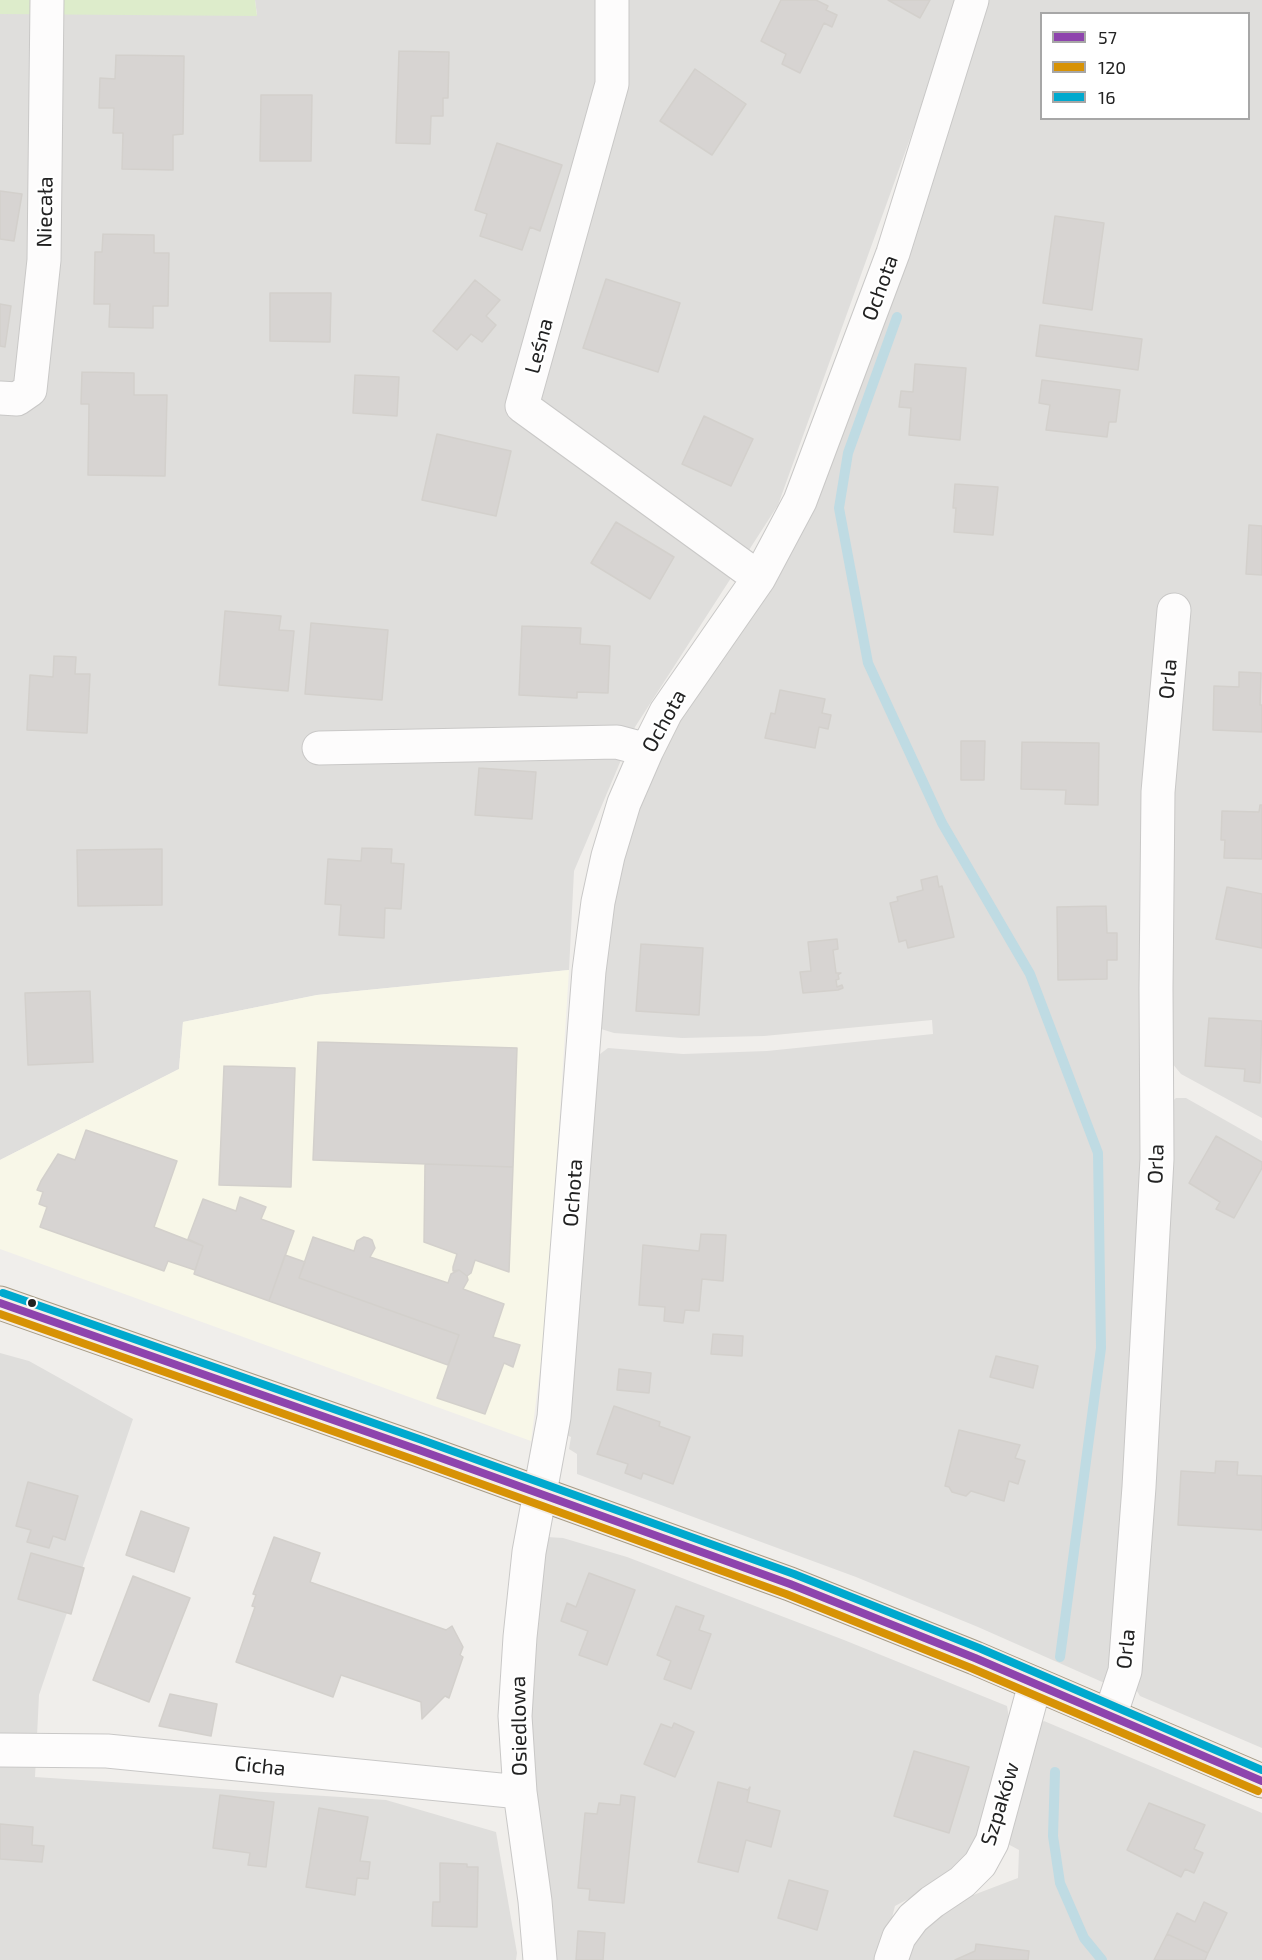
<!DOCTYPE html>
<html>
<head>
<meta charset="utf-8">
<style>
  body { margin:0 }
  #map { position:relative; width:1262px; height:1960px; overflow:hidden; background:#f0eeeb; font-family:"Exo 2",sans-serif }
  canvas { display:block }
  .legend { position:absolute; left:1040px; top:12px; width:210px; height:108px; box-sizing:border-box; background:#fff; border:2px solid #a7a7a7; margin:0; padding:8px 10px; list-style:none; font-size:18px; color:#222 }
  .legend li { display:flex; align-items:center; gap:12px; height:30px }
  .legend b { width:30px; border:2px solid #a7a7a7 }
</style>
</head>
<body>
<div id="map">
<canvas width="1262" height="1960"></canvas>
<ul class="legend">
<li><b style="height:8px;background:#8e44ad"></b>57</li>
<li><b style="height:8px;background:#d79205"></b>120</li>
<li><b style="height:8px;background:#00a9ce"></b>16</li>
</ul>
</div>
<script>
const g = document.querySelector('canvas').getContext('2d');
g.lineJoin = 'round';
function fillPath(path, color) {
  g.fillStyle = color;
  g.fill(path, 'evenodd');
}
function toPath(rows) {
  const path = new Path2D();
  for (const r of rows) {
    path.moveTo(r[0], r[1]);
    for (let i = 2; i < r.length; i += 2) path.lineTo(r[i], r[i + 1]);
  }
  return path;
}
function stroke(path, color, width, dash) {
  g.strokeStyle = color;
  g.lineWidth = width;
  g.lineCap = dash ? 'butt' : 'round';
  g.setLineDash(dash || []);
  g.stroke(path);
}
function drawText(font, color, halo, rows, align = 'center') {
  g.font = font + ' "Exo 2",sans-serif';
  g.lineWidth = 4.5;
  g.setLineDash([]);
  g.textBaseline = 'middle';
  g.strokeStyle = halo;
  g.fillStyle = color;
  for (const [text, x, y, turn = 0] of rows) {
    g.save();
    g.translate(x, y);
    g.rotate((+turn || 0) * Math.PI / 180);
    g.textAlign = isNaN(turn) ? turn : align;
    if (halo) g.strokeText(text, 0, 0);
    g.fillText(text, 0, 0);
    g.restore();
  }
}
fillPath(toPath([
  [255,0,960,0,778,505,635,727,574,871,569,970,317,995,183,1022,179,1069,0,1160,0,10,257,15],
  [983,0,1262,0,1262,1118,1181,1074,1167,1057,1167,790,1183,599,1163,597,1150,791,1148,1160,1109,1685,978,1627,856,1577,577,1474,577,1454,569,1449,571,1437,564,1434,595,1062,600,1054,608,1048,683,1054,767,1051,933,1034,932,1020,764,1036,682,1038,614,1033,601,1029,608,905,652,754,743,617],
  [1042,14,1248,14,1248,118,1042,118],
  [1176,1098,1186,1098,1262,1141,1262,1748,1140,1696,1135,1688,1168,1105],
  [0,1353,29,1361,133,1419,39,1695,35,1777,386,1800,496,1832,517,1953,516,1960,0,1960],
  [547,1537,563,1538,627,1557,844,1640,1007,1706,1009,1718,983,1833,950,1877,895,1906,881,1960,553,1960,525,1716],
  [1044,1721,1262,1813,1262,1960,905,1960,917,1937,934,1916,955,1902,1018,1878,1019,1850,1006,1843,1037,1725]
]), '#dfdedc');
fillPath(toPath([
  [569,970,547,1313,531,1441,0,1249,0,1160,179,1069,183,1022,317,995]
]), '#f8f7e8');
fillPath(toPath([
  [0,0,255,0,257,16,0,14]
]), '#ddeccb');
stroke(toPath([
  [897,317,848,453,839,508,868,663,942,823,1030,974,1098,1153,1101,1348,1060,1657],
  [1055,1772,1053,1836,1060,1883,1084,1938,1102,1960]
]), '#bfdbe3', 10);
const building = toPath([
  [781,0,816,0,828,6,826,10,837,15,832,27,824,23,800,73,782,64,786,54,761,41,781,0],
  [888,0,930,0,920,18,888,0],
  [399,51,449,52,448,98,443,98,443,116,431,116,430,144,396,143,399,51],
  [116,55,184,56,183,134,173,135,173,170,122,169,123,133,113,133,114,108,99,108,100,78,115,79,116,55],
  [695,69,746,104,712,155,660,121,695,69],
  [261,95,312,95,311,161,260,161,261,95],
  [497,143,562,165,540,231,530,227,522,250,480,236,487,214,475,210,497,143],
  [0,191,22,194,14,241,0,239,0,191],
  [1055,216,1104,223,1092,310,1043,303,1055,216],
  [103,234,154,235,154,253,169,253,168,306,153,306,153,328,109,327,110,304,94,304,95,252,102,252,103,234],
  [606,279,680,303,658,372,583,348,606,279],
  [475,280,500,300,486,316,496,325,482,342,471,334,457,350,433,331,475,280],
  [270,293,331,293,330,342,270,341,270,293],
  [0,304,11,306,5,347,0,346,0,304],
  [1040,325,1142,339,1138,370,1036,356,1040,325],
  [915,364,966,368,960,440,909,435,911,408,899,407,901,391,913,392,915,364],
  [82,372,134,373,134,395,167,395,165,476,88,475,89,404,81,404,82,372],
  [355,375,399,377,397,416,353,413,355,375],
  [1042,380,1120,390,1116,422,1109,422,1107,437,1046,430,1050,405,1039,403,1042,380],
  [704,416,753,439,731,486,682,464,704,416],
  [437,434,511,451,496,516,422,500,437,434],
  [955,484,998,487,993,535,954,532,956,508,953,508,955,484],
  [616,522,674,557,650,599,591,563,616,522],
  [1249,525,1262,526,1262,575,1246,574,1249,525],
  [225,611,281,616,279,630,294,631,288,691,219,685,225,611],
  [311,623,388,630,382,700,305,694,311,623],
  [522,626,581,628,580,644,610,646,608,693,577,692,577,698,519,695,522,626],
  [54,656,76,657,75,674,90,674,87,733,27,730,30,675,53,677,54,656],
  [1239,672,1261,673,1260,705,1262,705,1262,732,1213,730,1214,686,1239,687,1239,672],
  [780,690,825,699,822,713,831,715,828,729,819,727,815,748,765,738,771,713,775,714,780,690],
  [961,741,985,741,984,780,961,780,961,741],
  [1022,742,1099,743,1098,805,1065,804,1066,790,1021,789,1022,742],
  [479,768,536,772,532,819,475,815,479,768],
  [1260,805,1262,805,1262,859,1224,858,1225,840,1221,840,1222,811,1259,812,1260,805],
  [362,848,392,849,391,863,404,864,401,909,385,908,384,938,339,935,341,905,325,904,328,859,361,861,362,848],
  [162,849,162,905,78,906,77,850,162,849],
  [937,876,939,887,942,886,954,937,908,948,906,940,899,942,890,903,898,901,897,897,923,890,921,880,937,876],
  [1227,887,1262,894,1262,948,1216,939,1227,887],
  [1106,906,1107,933,1117,933,1117,960,1107,960,1107,979,1058,980,1057,907,1106,906],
  [837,939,838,949,833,950,836,973,841,973,838,975,839,979,836,980,837,987,842,985,843,988,838,990,803,993,800,972,811,971,808,942,837,939],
  [641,944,703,948,699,1015,636,1011,641,944],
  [90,991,93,1062,28,1065,25,993,90,991],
  [1209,1018,1262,1021,1260,1083,1244,1081,1245,1069,1205,1066,1209,1018],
  [318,1042,517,1048,513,1167,313,1160,318,1042],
  [224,1066,295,1068,291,1187,219,1185,224,1066],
  [86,1130,177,1161,154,1227,203,1246,195,1270,168,1261,164,1271,40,1227,47,1207,39,1204,43,1192,37,1190,41,1181,58,1154,75,1160,86,1130],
  [1216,1136,1262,1162,1262,1168,1234,1218,1216,1209,1220,1202,1189,1183,1216,1136],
  [425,1164,513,1167,509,1272,475,1260,471,1273,467,1276,459,1270,453,1271,453,1267,457,1254,424,1242,425,1164],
  [240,1197,266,1207,261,1219,294,1231,269,1301,194,1274,203,1246,188,1239,203,1199,236,1211,240,1197],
  [701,1234,726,1235,723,1281,702,1279,699,1311,685,1310,683,1323,664,1321,665,1307,639,1305,643,1245,699,1251,701,1234],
  [313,1237,354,1251,357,1241,364,1237,368,1238,372,1240,375,1248,370,1257,448,1283,451,1274,459,1270,467,1276,468,1280,463,1289,504,1304,493,1337,520,1345,513,1367,504,1363,485,1414,437,1398,459,1335,299,1278,313,1237],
  [285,1255,305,1262,299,1278,459,1335,448,1365,269,1301,285,1255],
  [713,1334,743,1336,742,1356,711,1354,713,1334],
  [996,1356,1038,1366,1033,1388,990,1377,996,1356],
  [619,1369,651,1373,649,1393,617,1390,619,1369],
  [614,1406,660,1422,659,1426,690,1437,673,1484,643,1473,641,1479,625,1473,628,1464,597,1454,614,1406],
  [959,1430,1020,1445,1015,1458,1025,1461,1018,1484,1009,1481,1004,1501,971,1491,966,1496,952,1492,949,1487,945,1486,959,1430],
  [1216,1461,1238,1462,1237,1475,1262,1476,1262,1530,1178,1525,1181,1471,1215,1473,1216,1461],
  [28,1482,78,1496,65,1540,53,1536,49,1548,27,1542,31,1530,16,1526,28,1482],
  [141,1511,189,1528,174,1572,126,1555,141,1511],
  [274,1537,320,1553,310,1582,446,1630,452,1626,463,1647,460,1655,463,1657,449,1698,445,1696,422,1719,421,1702,341,1675,333,1697,236,1662,255,1607,252,1606,256,1595,253,1594,274,1537],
  [31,1553,84,1568,71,1614,18,1599,31,1553],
  [589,1573,635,1590,607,1665,579,1655,588,1631,561,1621,567,1603,576,1607,589,1573],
  [133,1576,190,1598,149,1702,93,1680,133,1576],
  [676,1606,704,1616,699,1630,711,1634,691,1689,664,1679,671,1661,657,1655,676,1606],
  [170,1694,217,1704,211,1736,159,1726,170,1694],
  [674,1723,694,1732,675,1777,644,1764,661,1724,672,1728,674,1723],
  [914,1751,969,1767,949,1833,894,1816,914,1751],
  [718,1782,748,1790,750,1787,747,1802,780,1811,771,1847,746,1840,738,1872,698,1862,718,1782],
  [220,1795,274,1802,266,1867,248,1865,250,1853,213,1848,220,1795],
  [621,1795,635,1797,624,1903,589,1900,590,1889,578,1888,585,1813,597,1814,599,1803,620,1805,621,1795],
  [1149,1803,1205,1825,1194,1849,1203,1853,1194,1873,1185,1869,1181,1877,1127,1850,1149,1803],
  [319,1808,368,1817,360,1861,370,1862,368,1879,357,1878,355,1895,306,1887,319,1808],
  [0,1824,33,1827,32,1845,44,1846,42,1862,0,1859,0,1824],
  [440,1863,467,1864,467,1867,478,1867,477,1927,432,1926,433,1902,440,1902,440,1863],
  [789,1880,828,1891,817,1930,778,1918,789,1880],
  [1204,1902,1227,1913,1208,1953,1167,1934,1177,1913,1195,1922,1204,1902],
  [578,1931,605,1933,603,1960,576,1960,578,1931],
  [1167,1934,1208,1953,1205,1960,1154,1960,1167,1934],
  [976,1944,1029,1951,1028,1960,955,1960,975,1951,976,1944]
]);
fillPath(building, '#d7d4d2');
stroke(building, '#d3d0cc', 1.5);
const minor = toPath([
  [612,0,612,84,522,406,759,578],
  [0,398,17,399,30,390,44,260,47,0],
  [319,748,617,742,647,750],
  [1110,1716,1125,1671,1139,1487,1157,1159,1156,988,1158,792,1174,610],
  [0,1750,107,1751,520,1792],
  [540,1960,535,1901,520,1792,515,1716,520,1637,529,1552,554,1417,589,971,598,902,608,856,624,803,647,750,666,712,759,578,800,501,893,253,972,0],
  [891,1960,899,1937,913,1918,932,1902,962,1882,980,1864,992,1842,1035,1684]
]);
const major = toPath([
  [0,1303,419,1450,790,1584,975,1658,1262,1781]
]);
stroke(minor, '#c9c8c7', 35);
stroke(major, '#a79c86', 35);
stroke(minor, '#fdfcfc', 33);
stroke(major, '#f3ede7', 33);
stroke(toPath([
  [0,1303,419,1450,790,1584,975,1658,1262,1781]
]), '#8e44ad', 8);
stroke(toPath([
  [0,1314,415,1460,786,1594,971,1668,1258,1791]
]), '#d79205', 8);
stroke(toPath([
  [3,1293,422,1440,794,1574,979,1648,1262,1770]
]), '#00a9ce', 8);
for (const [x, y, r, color] of [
  [32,1303,5,"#222"]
]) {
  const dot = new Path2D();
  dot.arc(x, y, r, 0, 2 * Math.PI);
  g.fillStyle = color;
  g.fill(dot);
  stroke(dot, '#fff', 2);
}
drawText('21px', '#222', '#fff', [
  ["Niecała",45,212,-89],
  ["Ochota",880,288,-70],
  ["Leśna",539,346,-75],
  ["Orla",1168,679,-85],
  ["Ochota",664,721,-61],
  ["Orla",1156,1164,-88],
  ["Ochota",573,1193,-86],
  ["Orla",1126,1649,-84],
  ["Osiedlowa",519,1726,-91],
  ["Cicha",260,1766,6],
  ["Szpaków",1000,1804,-73]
]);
</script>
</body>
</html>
